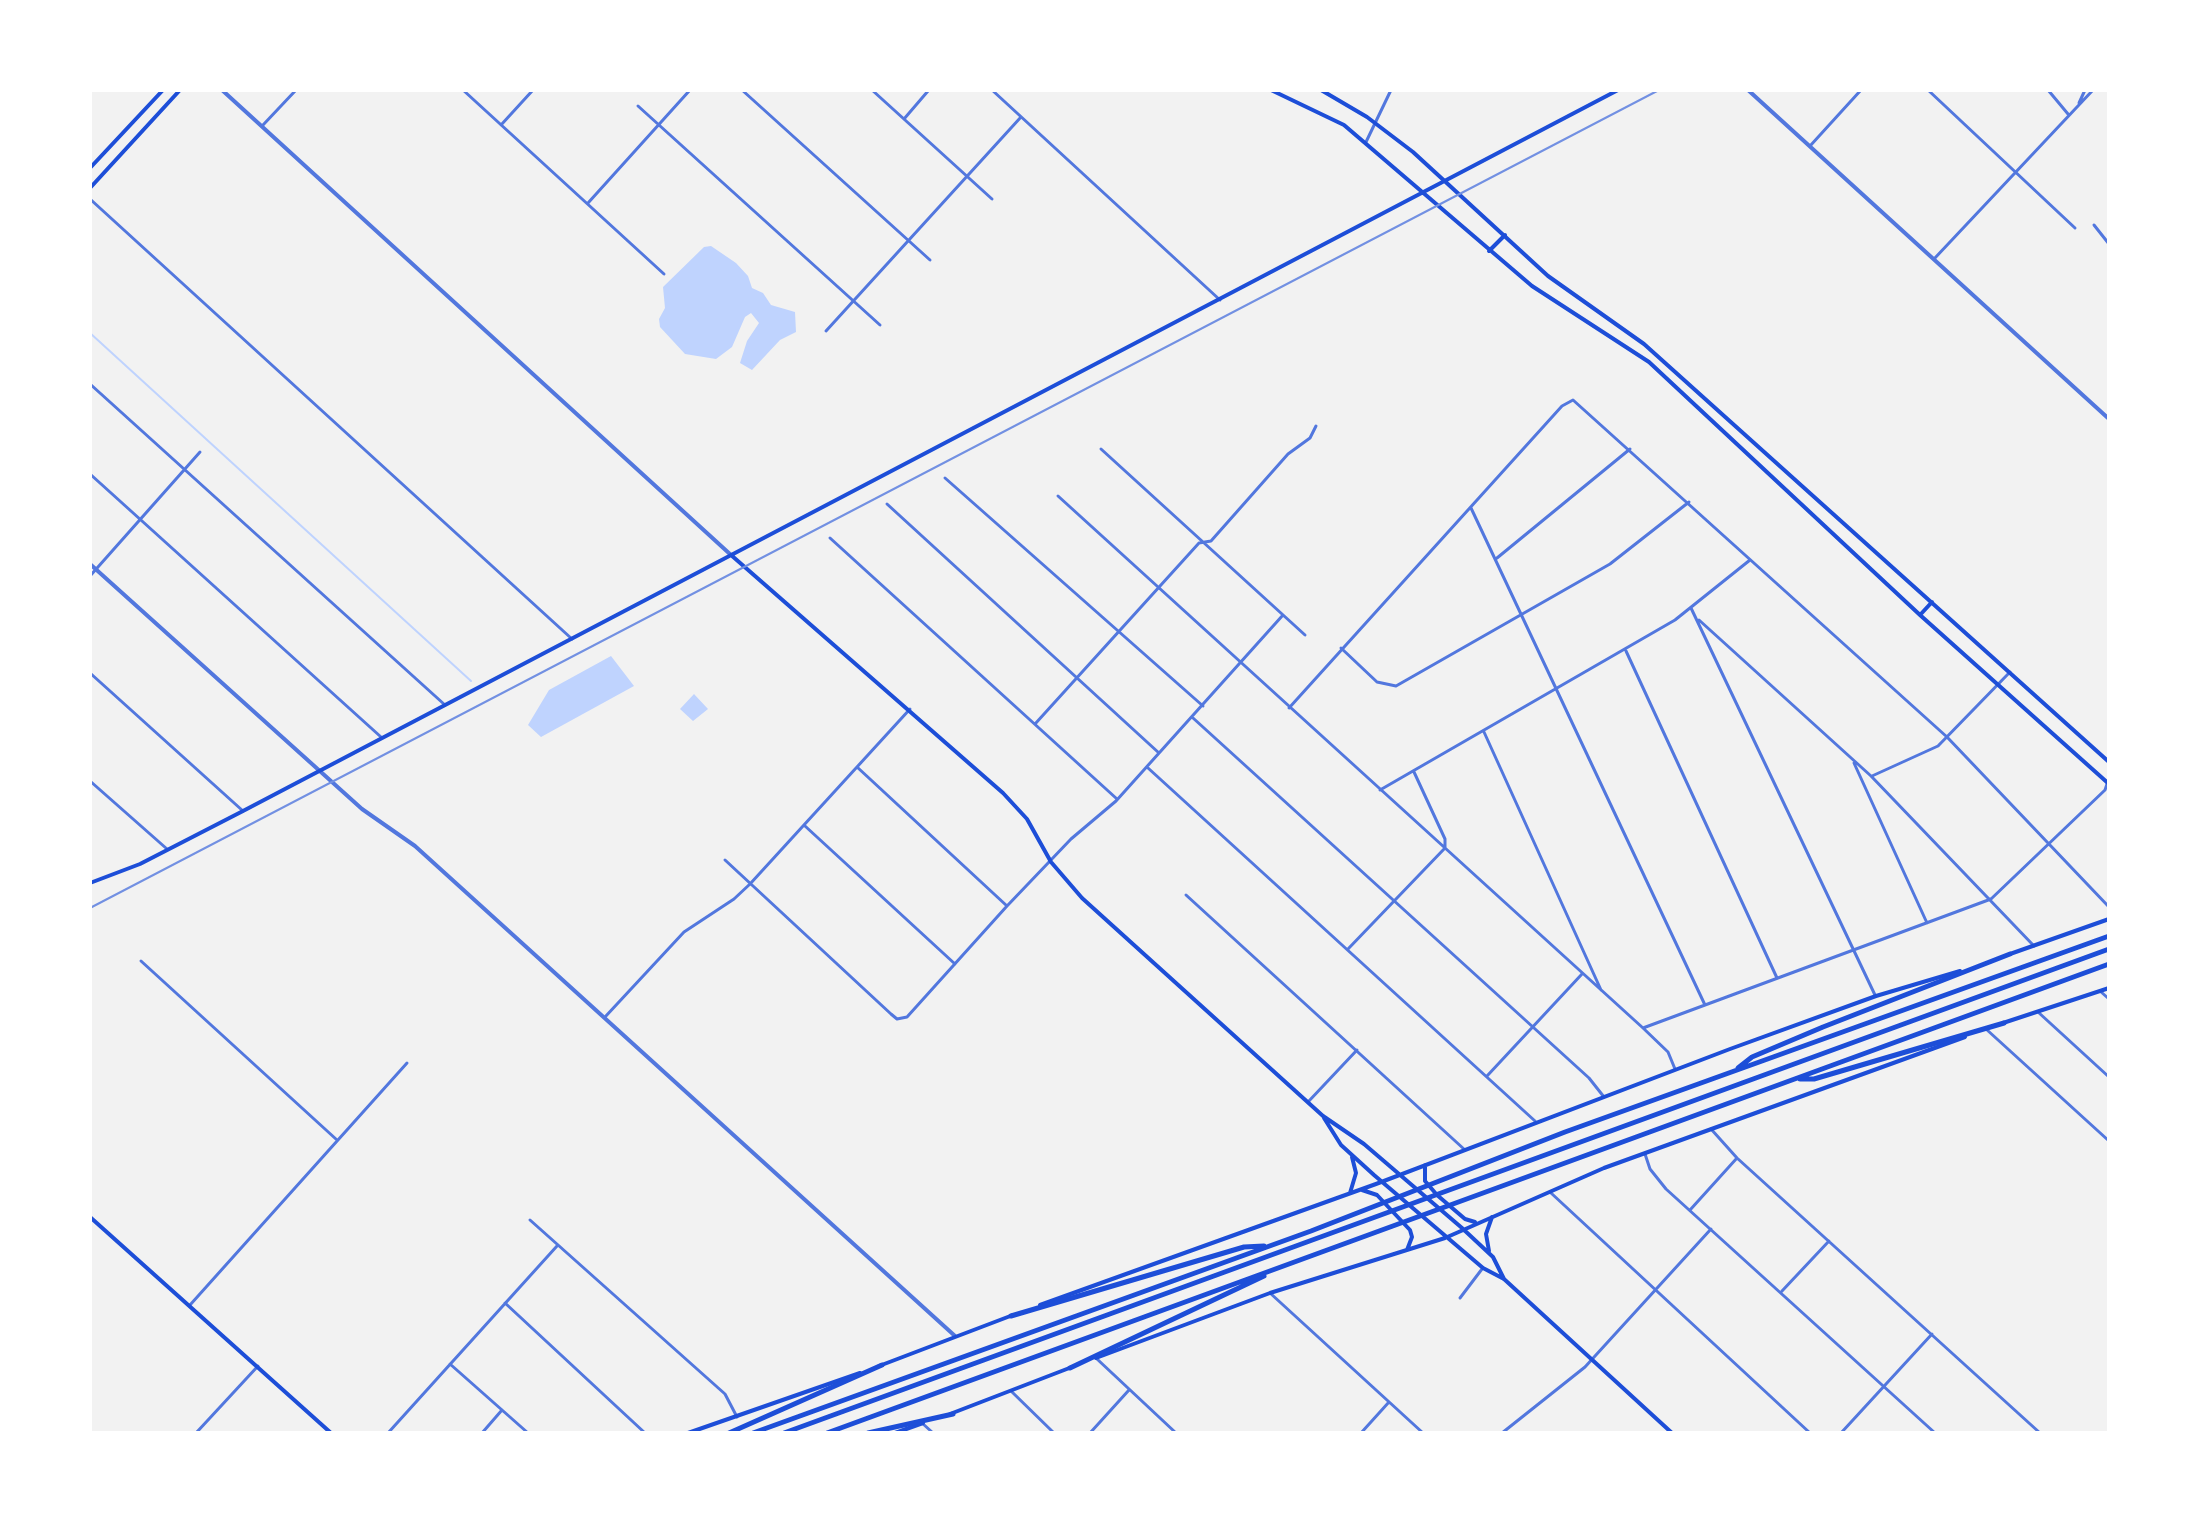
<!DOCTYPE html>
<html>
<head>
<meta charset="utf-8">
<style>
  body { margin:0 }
  #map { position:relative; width:2199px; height:1523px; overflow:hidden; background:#f2f2f2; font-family:Inter,sans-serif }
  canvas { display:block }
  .frame { position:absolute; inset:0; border:92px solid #fff; pointer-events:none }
</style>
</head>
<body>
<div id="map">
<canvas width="2199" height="1523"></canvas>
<div class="frame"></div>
</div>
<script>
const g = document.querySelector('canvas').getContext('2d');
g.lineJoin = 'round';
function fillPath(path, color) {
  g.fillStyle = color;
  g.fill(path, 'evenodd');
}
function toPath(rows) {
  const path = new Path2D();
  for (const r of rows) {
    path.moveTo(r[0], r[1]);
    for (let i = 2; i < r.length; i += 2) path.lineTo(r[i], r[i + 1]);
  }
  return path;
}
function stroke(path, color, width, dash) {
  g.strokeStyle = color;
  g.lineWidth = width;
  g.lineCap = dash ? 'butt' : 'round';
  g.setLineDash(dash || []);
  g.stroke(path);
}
fillPath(toPath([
  [711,246,736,263,748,276,752,288,763,293,771,305,795,312,796,332,780,340,752,370,740,363,747,341,759,323,751,313,745,317,732,347,716,359,685,354,660,327,659,319,665,308,663,287,704,247],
  [611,656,634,686,541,737,528,725,549,690],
  [694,694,708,709,693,721,680,709]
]), '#bfd3fe');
stroke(toPath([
  [90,333,471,681]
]), '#bfd3fe', 2);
stroke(toPath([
  [463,90,664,274],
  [742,90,930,260],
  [872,90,992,199],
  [992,90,1220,300],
  [1928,90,2075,228],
  [2048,90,2068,114],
  [2079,103,2085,90],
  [638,106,880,325],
  [904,119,928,91],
  [263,125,296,90],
  [501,125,533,90],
  [1366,142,1391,90],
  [1810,146,1861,90],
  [90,199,572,639],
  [588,203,690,90],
  [2094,225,2109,244],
  [1934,259,2093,90],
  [826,331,1021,117],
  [90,384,445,705],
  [1101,449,1305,635],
  [90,474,381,737],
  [945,478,1203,706],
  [1058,496,1643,1028,1668,1052,1675,1069],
  [887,504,1159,753],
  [1471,508,1705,1005],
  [830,538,1117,799],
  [1497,558,1630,449],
  [90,576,200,452],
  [1691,608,1875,995],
  [1699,620,1871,776,2034,946],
  [1341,648,1377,682,1396,686,1610,564,1689,502],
  [1626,651,1777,978],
  [90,673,243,811],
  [1289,708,1562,406,1573,400,1947,737,2109,907],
  [1193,718,1589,1078,1604,1097],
  [1035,724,1199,543,1211,541,1288,454,1310,438,1316,426],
  [1484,732,1601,990],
  [1854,763,1927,923],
  [857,767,1007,906],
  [1148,768,1535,1121],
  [1414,772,1445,839,1445,848],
  [1872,776,1938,746,2010,672],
  [90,781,167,849],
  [1380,790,1675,620,1750,560],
  [805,826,955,964],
  [725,860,891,1014,897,1019,907,1017,1007,906,1071,839,1116,801,1283,615],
  [1186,895,1465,1150],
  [1348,949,1445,848],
  [141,961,337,1140],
  [2100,991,2109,999],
  [2038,1012,2109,1077],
  [605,1017,684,932,734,899,750,884,910,709],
  [1643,1028,1991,899,2105,790,2109,778],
  [1986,1029,2109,1141],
  [1487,1076,1582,974],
  [1308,1102,1357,1050],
  [1711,1129,1737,1158,2040,1433],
  [1645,1154,1650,1169,1666,1189,1935,1433],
  [1551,1193,1810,1433],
  [1690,1210,1737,1158],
  [530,1220,725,1394,737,1417],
  [1782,1291,1829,1241],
  [1270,1293,1423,1433],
  [1460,1298,1482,1269],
  [505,1303,645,1433],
  [190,1305,407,1063],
  [1097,1359,1176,1433],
  [450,1364,528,1433],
  [1011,1391,1054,1433],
  [922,1423,933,1433],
  [196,1433,258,1366],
  [388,1433,557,1246],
  [482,1433,502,1410],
  [1090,1433,1129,1390],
  [1361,1433,1389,1402],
  [1502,1433,1585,1367,1711,1229],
  [1841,1433,1932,1334]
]), '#5277de', 3);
stroke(toPath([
  [222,90,731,555],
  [1748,90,2109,419],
  [90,564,362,809,415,846,955,1336]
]), '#5277de', 4);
stroke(toPath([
  [1271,90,1344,125,1532,286,1649,362,1920,615,2109,784],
  [1321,90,1367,117,1413,152,1548,276,1644,344,2109,762],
  [90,168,163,90],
  [90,188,180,90],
  [1489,251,1505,235],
  [731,555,1003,793,1027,819,1051,862,1082,898,1323,1116,1364,1144,1462,1228,1493,1257,1504,1279],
  [1920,615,1932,602],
  [90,883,140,864,243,811,1618,90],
  [2010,954,2109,919],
  [2003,1023,2109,988],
  [1324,1118,1341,1145,1374,1175,1483,1268,1504,1279,1672,1433],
  [1425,1165,1425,1181,1437,1195,1465,1219,1475,1222],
  [1362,1190,1377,1195,1410,1230,1412,1237,1407,1250],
  [1350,1193,1356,1173,1352,1157],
  [90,1217,331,1433],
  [1489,1251,1486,1234,1492,1217],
  [1040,1305,1376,1184,1730,1049,1876,996,1960,971],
  [1096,1358,1270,1293,1445,1238,1604,1168,1965,1037],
  [879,1366,1013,1315],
  [950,1414,1072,1367],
  [688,1433,860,1373],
  [895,1433,923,1423]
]), '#1d4ed8', 4);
stroke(toPath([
  [1738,1068,1752,1057,1823,1027,2010,954],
  [1800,1079,1814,1079,2004,1023],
  [1011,1316,1244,1247,1264,1246],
  [1070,1368,1264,1276],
  [729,1433,882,1365],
  [753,1433,1311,1231,1565,1132,2109,936],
  [784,1433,2109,949],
  [827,1433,2109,964],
  [868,1433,953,1414]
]), '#1d4ed8', 5);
stroke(toPath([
  [90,908,1659,90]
]), '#7290e2', 2);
</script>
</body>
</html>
